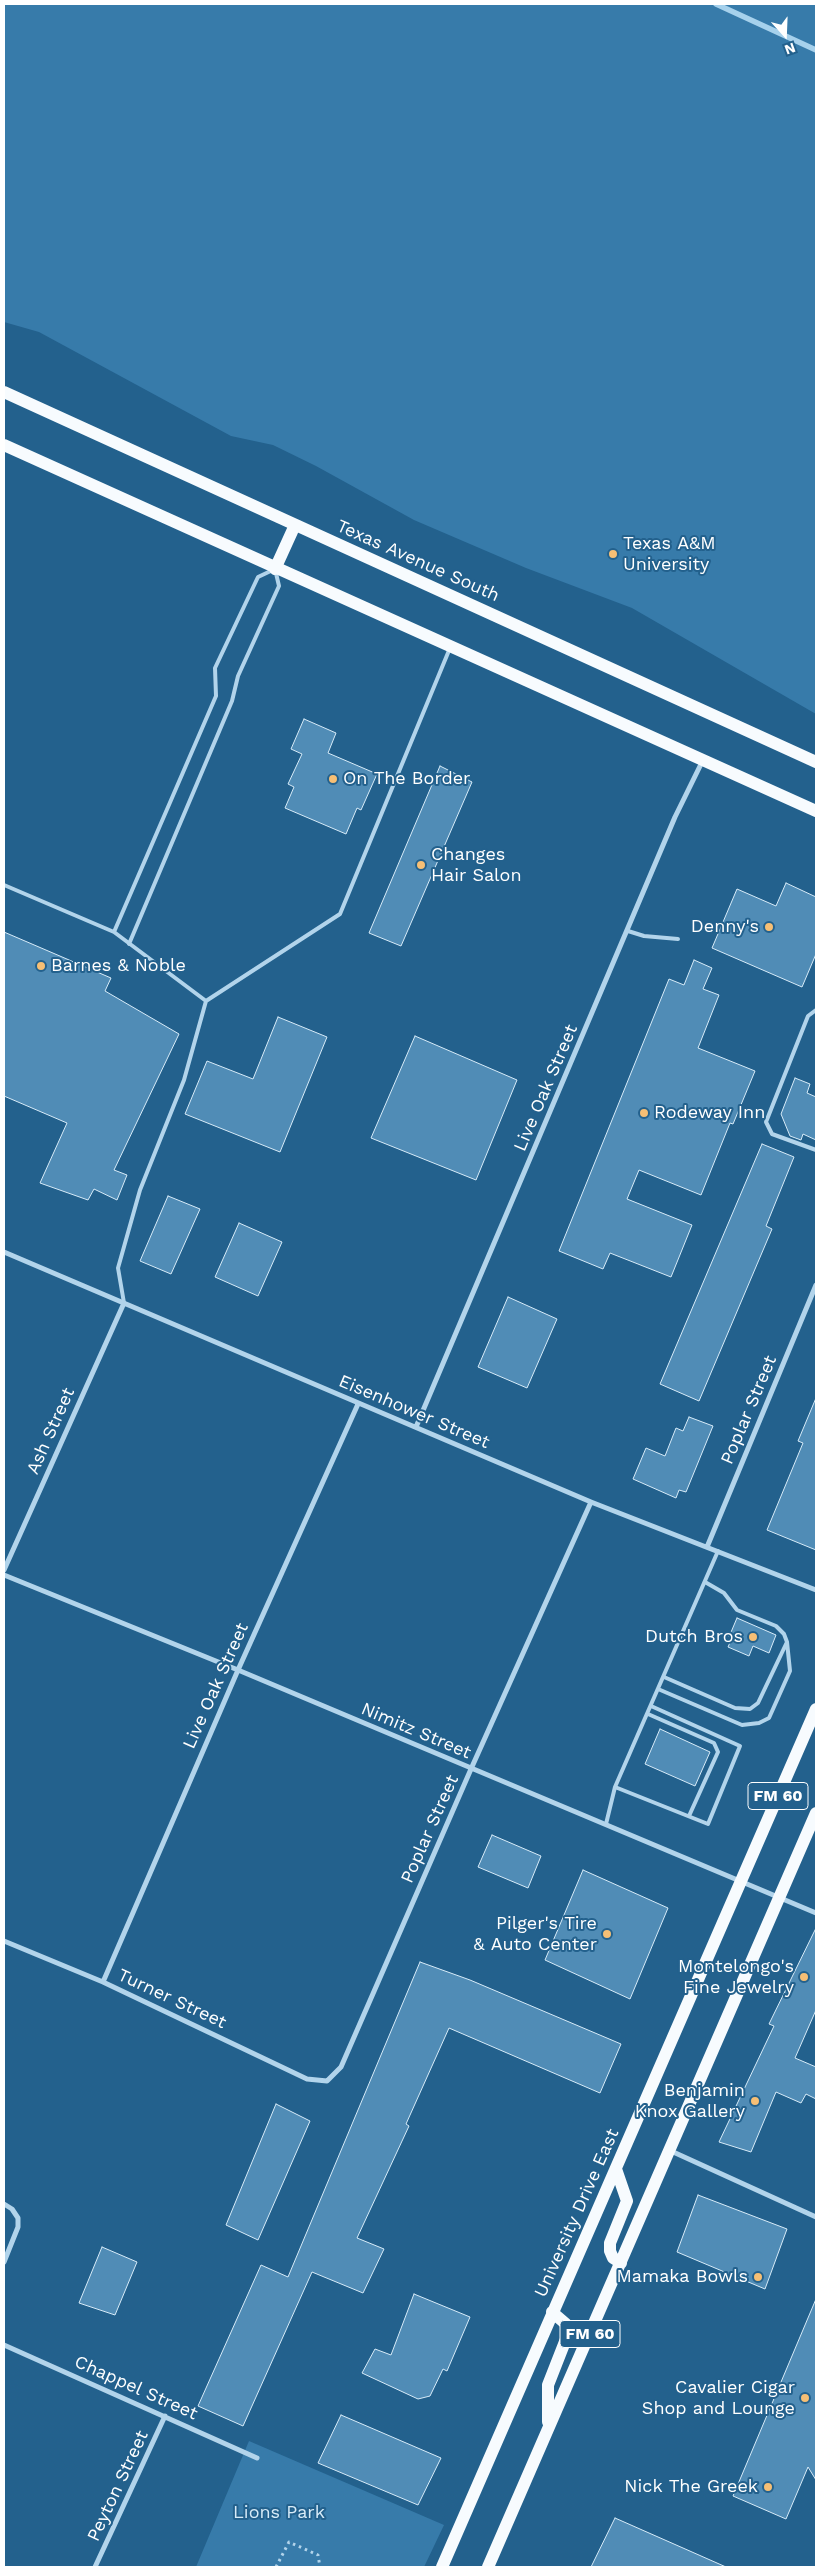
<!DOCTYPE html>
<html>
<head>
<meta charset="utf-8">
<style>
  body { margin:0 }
  #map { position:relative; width:820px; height:2571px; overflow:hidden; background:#23618d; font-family:"Work Sans",sans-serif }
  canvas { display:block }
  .frame { position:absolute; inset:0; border:5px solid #fff; pointer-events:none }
  .north { position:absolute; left:760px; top:10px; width:50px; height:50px; -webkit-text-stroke:4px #23618d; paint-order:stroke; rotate:160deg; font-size:14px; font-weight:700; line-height:20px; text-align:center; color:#fff }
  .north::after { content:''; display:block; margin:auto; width:18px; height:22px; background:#fff; clip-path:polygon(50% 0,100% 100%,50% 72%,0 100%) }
</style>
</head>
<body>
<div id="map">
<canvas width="820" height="2571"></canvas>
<div class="frame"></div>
<div class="north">N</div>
</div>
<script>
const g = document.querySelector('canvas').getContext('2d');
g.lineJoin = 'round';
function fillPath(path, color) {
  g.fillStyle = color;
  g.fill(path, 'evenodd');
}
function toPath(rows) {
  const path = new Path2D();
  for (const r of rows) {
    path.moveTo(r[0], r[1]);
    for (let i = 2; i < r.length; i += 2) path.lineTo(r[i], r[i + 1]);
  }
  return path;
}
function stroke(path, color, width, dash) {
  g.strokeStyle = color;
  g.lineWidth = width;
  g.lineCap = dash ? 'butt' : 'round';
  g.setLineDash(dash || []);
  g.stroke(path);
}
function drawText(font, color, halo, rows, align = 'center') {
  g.font = font + ' "Work Sans",sans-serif';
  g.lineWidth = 4;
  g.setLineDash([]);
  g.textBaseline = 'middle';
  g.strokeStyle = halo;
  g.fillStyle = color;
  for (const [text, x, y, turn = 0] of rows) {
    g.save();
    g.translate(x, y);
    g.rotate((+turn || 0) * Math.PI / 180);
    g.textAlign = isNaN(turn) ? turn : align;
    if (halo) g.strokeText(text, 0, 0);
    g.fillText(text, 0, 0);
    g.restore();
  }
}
fillPath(toPath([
  [4,4,816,4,816,714,632,608,526,568,414,520,316,466,273,445,231,436,39,332,4,322],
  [249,2441,444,2525,424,2567,196,2567]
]), '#377baa');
stroke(toPath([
  [716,4,816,50]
]), '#a6d1ec', 5.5);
const building = toPath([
  [304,719,336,733,328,753,377,774,361,810,357,808,346,834,285,808,294,787,288,784,302,754,291,749,304,719],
  [440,766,472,782,401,946,369,933,440,766],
  [786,883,816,897,816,954,802,987,712,948,737,889,776,906,786,883],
  [4,932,111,978,105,991,179,1034,114,1170,127,1175,117,1200,94,1189,88,1200,40,1183,67,1123,4,1096,4,932],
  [694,960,712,968,703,989,719,995,698,1048,755,1071,733,1124,730,1123,701,1195,639,1170,627,1199,692,1225,671,1277,610,1253,603,1269,559,1251,669,979,684,985,694,960],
  [278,1017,327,1037,280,1152,185,1114,207,1061,253,1079,278,1017],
  [415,1036,517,1080,476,1180,371,1138,415,1036],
  [795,1078,810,1084,807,1093,816,1097,816,1140,803,1134,801,1140,790,1136,781,1114,795,1078],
  [762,1144,794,1157,766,1226,772,1229,699,1401,660,1384,762,1144],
  [168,1196,200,1209,171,1274,140,1261,168,1196],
  [239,1223,282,1242,258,1296,215,1277,239,1223],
  [508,1297,557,1319,527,1388,478,1367,508,1297],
  [816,1398,816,1550,767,1530,803,1443,798,1441,816,1398],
  [689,1417,713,1426,686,1492,679,1490,676,1498,633,1479,646,1448,665,1456,676,1428,683,1431,689,1417],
  [737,1618,776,1635,769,1653,753,1646,749,1656,728,1647,732,1638,729,1637,737,1618],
  [660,1729,710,1752,695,1786,645,1764,660,1729],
  [492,1835,541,1856,528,1888,478,1867,492,1835],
  [583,1870,668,1908,630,1999,545,1960,583,1870],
  [816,1928,816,2010,795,2058,816,2067,816,2099,806,2094,801,2103,776,2092,751,2152,719,2142,774,2026,769,2024,816,1928],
  [420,1962,470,1980,621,2044,600,2093,449,2028,406,2124,409,2126,357,2238,384,2249,363,2293,312,2272,243,2426,198,2406,261,2265,288,2277,420,1962],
  [276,2104,310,2121,258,2240,226,2225,276,2104],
  [698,2195,787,2229,765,2289,677,2252,698,2195],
  [102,2247,137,2262,115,2315,79,2303,102,2247],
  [414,2294,470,2317,447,2371,443,2369,430,2396,418,2399,362,2373,375,2349,391,2355,414,2294],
  [816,2299,816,2480,808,2467,786,2519,733,2496,816,2299],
  [341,2415,441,2458,418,2505,318,2463,341,2415],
  [615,2518,726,2567,591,2567,615,2518]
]);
fillPath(building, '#508cb6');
stroke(building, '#d7ebf8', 1);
stroke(toPath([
  [276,2567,289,2542,318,2555,320,2567]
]), '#b2d4eb', 3, [2.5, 4]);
stroke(toPath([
  [4,885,114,932,206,1001,184,1080,140,1190,118,1268,124,1303],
  [628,931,644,936,678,939],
  [114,932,216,696,215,668,258,577,275,569,279,586,238,676,232,701,129,944],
  [206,1001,340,914,450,648],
  [816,1010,808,1016,766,1122,772,1134,816,1150],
  [664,1677,735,1708,750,1709,758,1703,787,1642],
  [658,1689,742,1725,759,1723,769,1718,790,1671,787,1642,784,1634,776,1626,737,1610,724,1593,705,1582],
  [648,1714,714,1743,718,1752,689,1816],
  [615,1787,708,1824,740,1746,651,1706],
  [606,1824,615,1787,718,1551]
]), '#b2d4eb', 4);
stroke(toPath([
  [4,1252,591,1502,816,1590],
  [416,1427,675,817,703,760],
  [707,1547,816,1285],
  [4,1570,124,1303],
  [4,1575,238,1670,816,1913],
  [4,1941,103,1982,307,2079,327,2081,341,2067,471,1769,591,1502],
  [103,1982,238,1670,358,1404],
  [671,2151,816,2217],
  [4,2204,12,2209,18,2218,18,2227,4,2262],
  [4,2345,257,2458],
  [95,2567,165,2416]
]), '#b2d4eb', 5);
stroke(toPath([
  [4,392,816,762],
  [4,445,816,811],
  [275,569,295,525],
  [616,2169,627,2201,610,2243,610,2251,613,2258,621,2263],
  [548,2422,548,2385,568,2334,566,2324,552,2312],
  [442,2567,816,1709],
  [488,2567,816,1813]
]), '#f7fbfe', 12);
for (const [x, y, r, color] of [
  [613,554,5,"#f6bf75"],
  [333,779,5,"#f6bf75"],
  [421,865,5,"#f6bf75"],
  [769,927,5,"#f6bf75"],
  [41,966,5,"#f6bf75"],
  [644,1113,5,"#f6bf75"],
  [753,1637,5,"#f6bf75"],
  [607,1934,5,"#f6bf75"],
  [804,1977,5,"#f6bf75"],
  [755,2101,5,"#f6bf75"],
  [758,2277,5,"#f6bf75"],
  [805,2398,5,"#f6bf75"],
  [768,2487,5,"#f6bf75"]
]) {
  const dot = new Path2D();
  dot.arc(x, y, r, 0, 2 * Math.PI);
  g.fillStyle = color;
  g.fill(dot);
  stroke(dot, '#23618d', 2);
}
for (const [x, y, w] of [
  [778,1796,60],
  [590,2334,60]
]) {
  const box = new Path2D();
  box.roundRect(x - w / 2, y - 13.5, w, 27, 4);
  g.fillStyle = '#23618d';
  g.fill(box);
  stroke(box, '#fff', 1);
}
drawText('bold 16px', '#fff', null, [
  ["FM 60",778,1796],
  ["FM 60",590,2334]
]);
drawText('18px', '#fff', '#23618d', [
  ["Texas A&M",623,544,"left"],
  ["University",623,565,"left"],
  ["On The Border",343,779,"left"],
  ["Changes",431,855,"left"],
  ["Hair Salon",431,876,"left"],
  ["Denny's",759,927],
  ["Barnes & Noble",51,966,"left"],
  ["Rodeway Inn",654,1113,"left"],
  ["Dutch Bros",743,1637],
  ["Pilger's Tire",597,1924],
  ["& Auto Center",597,1945],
  ["Montelongo's",794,1967],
  ["Fine Jewelry",794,1988],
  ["Benjamin",745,2091],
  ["Knox Gallery",745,2112],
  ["Mamaka Bowls",748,2277],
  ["Cavalier Cigar",795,2388],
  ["Shop and Lounge",795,2409],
  ["Nick The Greek",758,2487]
], 'right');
drawText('18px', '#fff', '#23618d', [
  ["Texas Avenue South",418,561,24],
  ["Live Oak Street",546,1088,-67],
  ["Poplar Street",749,1410,-67],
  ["Eisenhower Street",414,1412,23],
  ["Ash Street",51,1431,-66],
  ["Live Oak Street",216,1686,-66],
  ["Nimitz Street",416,1731,23],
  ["Poplar Street",430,1829,-66],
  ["Turner Street",172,1999,25],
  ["University Drive East",577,2213,-66],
  ["Chappel Street",136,2388,24],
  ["Peyton Street",118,2486,-65]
]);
drawText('18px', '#d7ebf8', '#23618d', [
  ["Lions Park",279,2513]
]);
</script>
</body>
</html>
